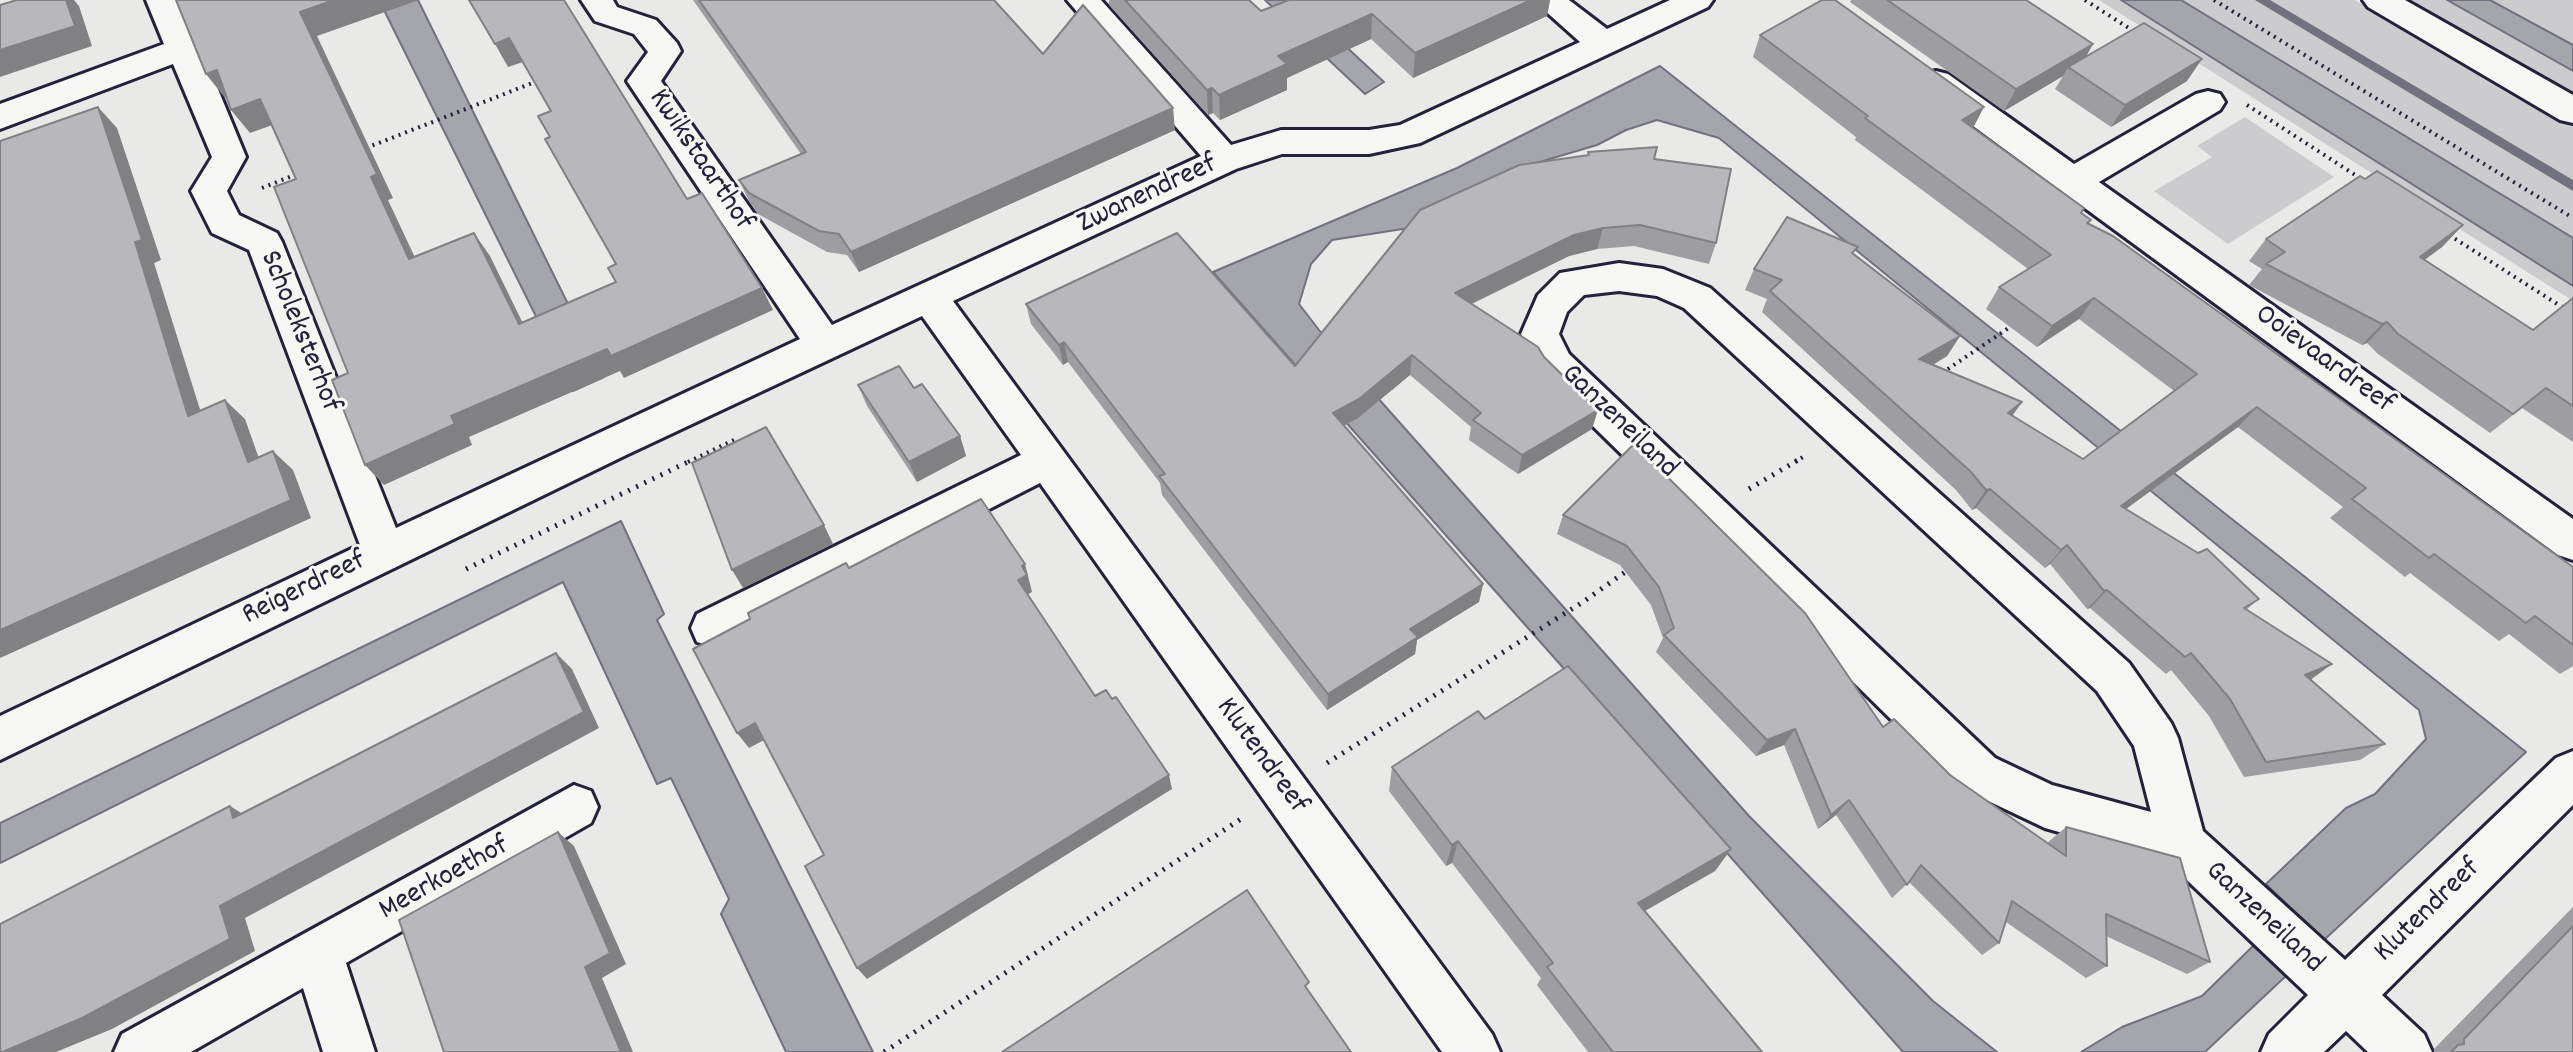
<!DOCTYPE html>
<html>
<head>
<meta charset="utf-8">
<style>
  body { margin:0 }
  canvas { display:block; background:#e9e9e7 }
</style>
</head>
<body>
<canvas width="2573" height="1052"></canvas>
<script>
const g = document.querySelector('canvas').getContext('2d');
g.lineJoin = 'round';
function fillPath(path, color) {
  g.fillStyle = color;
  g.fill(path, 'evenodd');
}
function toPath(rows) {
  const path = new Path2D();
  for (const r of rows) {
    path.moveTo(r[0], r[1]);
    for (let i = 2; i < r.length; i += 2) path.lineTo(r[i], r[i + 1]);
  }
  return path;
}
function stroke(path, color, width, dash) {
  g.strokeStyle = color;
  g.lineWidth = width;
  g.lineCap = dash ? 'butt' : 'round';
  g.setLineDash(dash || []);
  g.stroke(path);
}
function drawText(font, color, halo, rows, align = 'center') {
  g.font = font + ' Dekko,sans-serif';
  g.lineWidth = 6;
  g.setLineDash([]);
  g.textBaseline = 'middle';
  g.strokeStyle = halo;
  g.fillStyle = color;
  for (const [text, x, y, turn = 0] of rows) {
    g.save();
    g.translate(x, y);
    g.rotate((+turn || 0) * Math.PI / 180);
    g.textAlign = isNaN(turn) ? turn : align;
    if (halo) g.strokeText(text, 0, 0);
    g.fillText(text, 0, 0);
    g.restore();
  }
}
fillPath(toPath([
  [2099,0,2121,0,2573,286,2573,301],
  [2181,0,2355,0,2573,126,2573,238],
  [2406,0,2447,0,2573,71,2573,95],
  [2490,0,2573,0,2573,45],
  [2245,117,2334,177,2228,244,2154,191,2212,157,2197,146]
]), '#ccccce');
const water = toPath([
  [379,0,418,0,604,377,573,391,379,0],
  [1265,0,1296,0,1384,82,1365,94,1265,0],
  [2121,0,2181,0,2573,238,2573,286,2121,0],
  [2447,0,2490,0,2573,45,2573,71,2447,0],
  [1660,66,2526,752,2324,940,2266,884,2346,808,2375,794,2426,739,2419,710,1719,138,1657,120,1626,130,1597,145,1506,172,1409,228,1332,240,1311,264,1299,304,1329,343,1749,816,1933,1001,1997,1052,1903,1052,1213,272,1457,168,1660,66],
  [621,521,664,614,657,620,873,1052,786,1052,721,914,729,899,671,778,657,784,563,582,0,863,0,823,621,521],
  [2253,946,2287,975,2205,1052,2081,1052,2122,1027,2202,996,2253,946]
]);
fillPath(water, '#a5a5ac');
stroke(water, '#71717f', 2);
fillPath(toPath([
  [2255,0,2270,0,2573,180,2573,191,2255,0]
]), '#71717f');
const street = toPath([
  [146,0,178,0,201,48,246,157,227,191,239,215,277,233,282,242,396,528,800,339,627,81,648,52,634,34,595,21,581,0,613,0,617,7,656,20,677,43,681,51,661,81,832,325,1201,156,1067,0,1101,0,1231,145,1281,130,1369,130,1400,125,1580,42,1533,0,1569,0,1607,29,1670,0,1713,0,1708,7,1420,143,1369,154,1282,154,1236,169,953,301,1492,1034,1500,1052,1442,1052,1040,483,729,642,713,647,697,642,691,628,697,614,1021,455,922,316,626,455,0,760,0,716,360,545,249,250,212,233,191,191,212,157,173,64,0,129,0,104,164,44,146,0],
  [1936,71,1948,74,2074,164,2196,94,2208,91,2220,94,2225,102,2220,110,2099,182,2573,519,2573,560,2558,555,1924,90,1919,82,1924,74,1936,71],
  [1619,263,1663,269,1710,288,2129,663,2171,723,2178,738,2203,831,2345,960,2556,758,2573,751,2573,805,2382,995,2424,1034,2432,1052,2368,1052,2346,1031,2324,1052,2261,1052,2269,1034,2308,995,2169,863,2045,828,1961,788,1541,375,1521,334,1538,295,1560,273,1619,263],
  [1619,291,1657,296,1684,308,2097,691,2134,746,2151,812,2052,785,1995,758,1569,354,1559,334,1567,312,1584,295,1619,291],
  [574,785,591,791,598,807,591,823,346,963,375,1052,323,1052,303,988,191,1052,114,1052,122,1034,574,785]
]);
const secondary = toPath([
  [2363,0,2405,0,2573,95,2573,123,2560,120,2368,7,2363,0]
]);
stroke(street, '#22223b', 6);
stroke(secondary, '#22223b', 6);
stroke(toPath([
  [2085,0,2135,32],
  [2214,0,2573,218],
  [2247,105,2363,180],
  [366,148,540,80],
  [262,188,297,174],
  [2449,235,2573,314],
  [1942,373,2016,323],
  [688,462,738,438],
  [1795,462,1803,457]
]), '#22223b', 4, [2, 5]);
stroke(toPath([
  [1749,489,1798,460],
  [466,569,692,460],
  [1327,763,1583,602,1628,570],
  [884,1052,1241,819]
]), '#22223b', 5, [2, 7]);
fillPath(street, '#f6f6f2');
fillPath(secondary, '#f6f6f2');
fillPath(toPath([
  [693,0,994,0,1043,54,1175,130,859,272,847,255,827,252,758,214,749,201,739,180,801,154],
  [1109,0,1249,0,1261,11,1289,0,1550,0,1547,16,1413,78,1371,39,1287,78,1287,90,1220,120,1213,113,1208,115,1109,5],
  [1851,0,2026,0,2086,57,2187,81,2111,127,2055,89,2063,76,2004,111,1850,2],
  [1760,35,1973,128,2091,220,2088,223,2573,567,2573,666,2560,674,2509,634,2499,641,2410,573,2405,577,2330,518,2343,507,2238,427,2126,509,2259,599,2246,610,2310,680,2385,744,2360,760,2244,777,2209,716,2171,670,2166,674,2090,608,2087,609,2050,564,2045,568,1976,508,1972,510,1956,490,1762,312,1767,299,1745,290,1754,269,1855,254,1960,336,1947,356,1933,365,2022,402,2012,415,2083,459,2174,391,2079,319,2037,347,1986,309,1999,287,2028,269,1855,140,1856,137,1753,57],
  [1588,152,1654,159,1716,243,1709,264,1634,246,1597,249,1569,256,1472,304,1544,357,1592,429,1518,474,1469,440,1471,427,1410,375,1358,418,1344,426,1483,584,1479,602,1417,640,1415,654,1327,710,1162,495,1160,483,1068,362,1063,365,1031,324,1026,304,1295,366,1588,155],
  [2365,179,2463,225,2442,247,2424,260,2533,330,2573,298,2573,442,2522,408,2490,433,2378,354,2367,343,2362,345,2249,285,2262,269,2249,261,2266,239],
  [858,385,914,388,960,436,966,456,917,482,867,406],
  [1634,444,1883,727,2047,843,2066,827,2210,962,2187,974,2106,936,2107,966,2086,978,2006,922,1999,943,1982,955,1909,882,1892,898,1836,815,1818,829,1784,745,1756,756,1656,652,1663,638,1651,605,1620,565,1557,534,1563,515],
  [1485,719,1731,849,1715,871,1645,911,1762,1052,1588,1052,1537,985,1541,978,1452,863,1446,866,1389,791,1392,767],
  [2573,907,2573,1052,2434,1052,2434,1049]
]), '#9e9ea2');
fillPath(toPath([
  [66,0,74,0,79,6,92,46,0,77,0,50],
  [334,0,419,0,317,36,393,198,388,200,426,281,409,259,371,177,300,12],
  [1531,0,1550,0,1547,16,1413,78,1415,53],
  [1372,14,1371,39,1287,78,1287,90,1220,120,1219,95,1278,56],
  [509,38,523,62,508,67,495,44],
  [2093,44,2081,66,2068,67,2063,76,2004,111,2016,89],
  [2202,59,2187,81,2111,127,2125,105],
  [217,70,236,94,225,98,206,74],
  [1212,88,1213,113,1208,115,1207,90],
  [260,99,278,123,250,133,231,110],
  [98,107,117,128,161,260,154,263,208,435,188,416,135,242],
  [1984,107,1972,130,1962,120],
  [1173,108,1175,130,859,272,851,252],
  [2463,225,2442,247,2400,278,2420,257],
  [1603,228,1597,249,1569,256,1452,313,1455,293,1574,235],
  [474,233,490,256,534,346,519,324],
  [762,288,773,310,624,378,620,371,469,437,472,445,384,485,365,465,451,416,607,349],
  [2094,298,2079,319,2037,347,2052,326],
  [2387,322,2367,343,2362,345,2382,324],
  [1960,336,1947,356,1907,380,1919,359],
  [1064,342,1068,362,1063,365,1059,345],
  [1412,355,1410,375,1358,418,1332,432,1333,413],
  [225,400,245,419,267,481,248,462],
  [2022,402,2008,422,2008,413],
  [2257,407,2238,427,2104,525,2121,506],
  [1598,410,1592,429,1518,474,1522,455],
  [960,436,966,456,917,482,909,462],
  [273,451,293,470,311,518,0,658,0,630],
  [1990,489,1976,508,1972,510,1986,490],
  [824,525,833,544,743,588,732,570],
  [2067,545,2050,564,2045,568,2061,550],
  [1025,564,1032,592,1023,597,1018,580,1022,566],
  [1483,584,1479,602,1417,640,1415,654,1327,710,1328,694,1410,629],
  [2107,590,2090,608,2087,609,2104,591],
  [556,653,572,669,599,728,245,918,255,951,112,1029,56,1052,5,1052,5,1051],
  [2332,664,2309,681,2305,675],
  [755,723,766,739,749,748,737,733],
  [1795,729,1784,745,1756,756,1767,740],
  [1169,775,1172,789,867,979,857,968],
  [1849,800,1836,815,1818,829,1831,815],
  [230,806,254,821,233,818],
  [558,832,574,846,626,964,602,978,633,1052,621,1052,585,967],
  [1458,841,1452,863,1446,866,1452,845],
  [1731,849,1715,871,1625,922,1638,903]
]), '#818184');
const building = toPath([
  [17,0,66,0,75,26,0,50,0,5,17,0],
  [176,0,334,0,300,12,377,174,371,177,409,259,474,233,519,324,616,282,608,268,616,264,545,139,550,137,538,116,551,111,509,38,495,44,469,0,564,0,687,199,702,193,762,288,611,356,607,349,451,416,455,424,365,465,332,380,348,373,274,187,296,179,260,99,231,110,217,70,206,74,176,0],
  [699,0,994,0,1043,54,1083,5,1173,108,851,252,839,234,819,231,749,193,739,180,806,152,699,0],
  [1125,0,1249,0,1261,11,1289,0,1531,0,1415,53,1372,14,1278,56,1287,64,1219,95,1212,88,1207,90,1125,0],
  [1822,0,1835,0,1984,107,1962,120,2084,208,2081,213,2091,220,2087,223,2113,236,2573,567,2573,645,2535,616,2526,623,2434,554,2429,558,2352,499,2366,488,2257,407,2121,506,2198,553,2207,549,2259,599,2244,608,2332,664,2305,675,2385,744,2266,762,2230,699,2191,653,2185,657,2107,590,2104,591,2067,545,2061,550,1990,489,1986,490,1970,471,1770,291,1782,280,1754,269,1787,217,1858,247,1852,253,1960,336,1919,359,2022,402,2008,413,2083,459,2197,374,2094,298,2052,326,1999,287,2051,255,1865,118,1868,116,1760,35,1822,0],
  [1887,0,2026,0,2093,44,2016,89,1887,0],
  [2144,23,2202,59,2125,105,2068,67,2144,23],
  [98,107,142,240,135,242,188,416,225,400,248,462,273,451,291,500,0,630,0,141,98,107],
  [1657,147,1654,159,1731,169,1716,243,1640,225,1603,228,1574,235,1455,293,1538,347,1544,357,1598,410,1522,455,1473,420,1481,413,1412,355,1359,399,1333,413,1483,584,1410,629,1418,637,1328,694,1159,476,1165,474,1064,342,1059,345,1026,304,1177,233,1295,366,1420,210,1519,165,1589,155,1588,152,1657,147],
  [2377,171,2463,225,2420,257,2533,330,2573,298,2573,406,2546,388,2513,414,2398,334,2387,322,2382,324,2266,264,2285,252,2266,239,2360,176,2365,179,2377,171],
  [899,366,914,388,922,384,960,436,909,462,858,385,899,366],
  [766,427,824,525,732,570,692,463,766,427],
  [1634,444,1805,613,1883,727,1894,719,1950,775,2066,856,2066,827,2180,858,2210,962,2106,914,2107,966,2012,901,1999,943,1921,865,1907,885,1849,800,1831,815,1795,729,1767,740,1664,635,1674,628,1659,587,1627,546,1563,515,1634,444],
  [981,499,1025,564,1022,566,1027,575,1018,580,1095,696,1106,690,1112,699,1116,697,1169,775,857,968,805,866,824,855,755,723,737,733,693,649,750,619,748,613,846,563,849,568,981,499],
  [556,653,584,712,220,906,230,939,82,1018,5,1051,5,1052,0,1052,0,924,230,806,233,818,556,653],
  [1568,666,1731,849,1638,903,1762,1052,1613,1052,1547,967,1553,963,1458,841,1452,845,1392,767,1478,711,1485,719,1568,666],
  [558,832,610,953,585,967,621,1052,444,1052,399,920,558,832],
  [1247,890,1309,982,1305,986,1351,1052,1002,1052,1247,890],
  [2573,926,2573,1052,2451,1052,2458,1045,2464,1044,2464,1039,2573,926]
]);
fillPath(building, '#b8b8bc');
stroke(building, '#818184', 2);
drawText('30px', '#22223b', '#f6f6f2', [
  ["Kwikstaarthof",699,161,56],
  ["Zwanendreef",1148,196,-25],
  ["Scholeksterhof",298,332,68],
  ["Ooievaardreef",2323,361,36],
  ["Ganzeneiland",1618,423,44],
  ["Reigerdreef",305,590,-26],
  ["Klutendreef",1260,757,54],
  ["Meerkoethof",445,880,-29],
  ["Klutendreef",2429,912,-44],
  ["Ganzeneiland",2263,919,43]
]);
</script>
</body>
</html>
